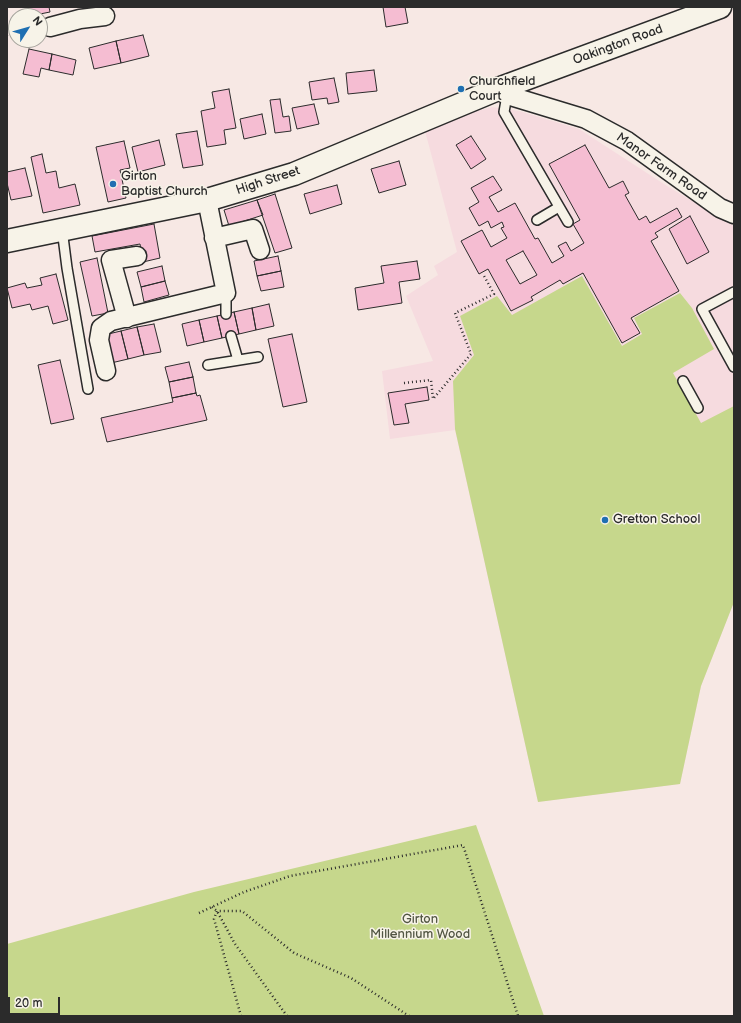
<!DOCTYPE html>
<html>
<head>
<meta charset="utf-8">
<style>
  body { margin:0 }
  #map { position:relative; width:741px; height:1023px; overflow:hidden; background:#f7e8e4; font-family:"Balsamiq Sans",sans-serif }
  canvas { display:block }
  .frame { position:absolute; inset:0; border:8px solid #2b2b2b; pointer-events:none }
  .north { position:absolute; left:8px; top:8px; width:40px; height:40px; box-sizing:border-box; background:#f7f3e8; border:1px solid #a5a39c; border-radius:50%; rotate:53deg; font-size:11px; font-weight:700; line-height:16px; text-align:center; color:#2b2b2b }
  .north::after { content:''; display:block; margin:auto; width:14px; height:18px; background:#1f6fb2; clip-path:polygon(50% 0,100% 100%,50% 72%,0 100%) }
  .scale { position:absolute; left:8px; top:997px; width:52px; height:18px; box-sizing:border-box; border:2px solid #2b2b2b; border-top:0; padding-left:5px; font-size:12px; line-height:14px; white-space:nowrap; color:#2b2b2b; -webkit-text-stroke:3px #f7f3e8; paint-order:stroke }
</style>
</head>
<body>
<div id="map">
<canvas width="741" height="1023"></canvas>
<div class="frame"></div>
<div class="north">N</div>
<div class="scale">20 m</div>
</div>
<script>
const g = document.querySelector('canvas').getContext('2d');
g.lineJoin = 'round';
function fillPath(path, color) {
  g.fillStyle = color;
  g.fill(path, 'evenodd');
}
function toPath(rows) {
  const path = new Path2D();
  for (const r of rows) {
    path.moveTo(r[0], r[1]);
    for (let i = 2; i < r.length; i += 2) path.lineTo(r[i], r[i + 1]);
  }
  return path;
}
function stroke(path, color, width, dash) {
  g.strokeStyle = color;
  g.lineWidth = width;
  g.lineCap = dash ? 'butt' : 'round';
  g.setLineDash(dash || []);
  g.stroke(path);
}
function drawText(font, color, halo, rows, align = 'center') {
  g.font = font + ' "Balsamiq Sans",sans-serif';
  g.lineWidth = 3;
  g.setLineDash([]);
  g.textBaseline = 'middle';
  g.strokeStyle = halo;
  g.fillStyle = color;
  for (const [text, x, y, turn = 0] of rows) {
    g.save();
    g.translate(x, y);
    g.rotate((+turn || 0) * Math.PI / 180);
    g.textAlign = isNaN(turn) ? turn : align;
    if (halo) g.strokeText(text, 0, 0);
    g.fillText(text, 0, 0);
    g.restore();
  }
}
fillPath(toPath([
  [492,107,519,111,579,129,667,186,734,226,734,602,701,686,680,784,538,802,455,430,390,439,382,371,433,361,406,296,438,275,434,266,457,252,424,127,439,121]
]), '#f6dbdf');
fillPath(toPath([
  [582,276,622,346,642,334,634,318,680,293,692,308,714,349,673,373,701,423,734,406,734,602,701,686,680,784,538,802,455,429,453,381,474,355,460,316,497,296,512,315],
  [476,825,544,1016,7,1016,7,944,194,892]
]), '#c6d78c');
const building = toPath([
  [28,7,49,7,50,12,30,16,28,7],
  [383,7,405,7,408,23,386,27,383,7],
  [143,35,149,56,121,63,116,41,143,35],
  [116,41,121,63,94,69,89,48,116,41],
  [29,49,52,54,49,70,41,68,39,77,23,74,29,49],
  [52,54,76,60,73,75,49,70,52,54],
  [374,70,377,91,348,94,346,73,374,70],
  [334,78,339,102,328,104,327,98,312,100,309,82,334,78],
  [229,89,236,128,224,130,226,144,207,147,201,111,215,108,212,92,229,89],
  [280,99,283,117,289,116,291,131,275,133,270,100,280,99],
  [314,104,319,124,297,129,292,108,314,104],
  [262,114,266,134,244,139,240,119,262,114],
  [197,131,203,165,183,168,176,134,197,131],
  [471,136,486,159,471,169,456,145,471,136],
  [159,140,165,165,138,172,132,147,159,140],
  [124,141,130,168,120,170,126,198,108,202,96,147,124,141],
  [585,145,609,188,623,181,629,193,625,195,639,220,646,216,650,223,677,208,682,217,655,233,658,237,651,241,679,291,631,318,640,333,622,343,583,273,563,284,560,280,531,297,533,300,511,311,488,269,479,274,461,241,482,230,491,247,507,238,501,228,504,227,502,222,491,228,488,221,479,226,469,208,479,202,471,188,493,176,502,190,489,197,498,212,515,203,535,239,538,238,552,263,564,256,558,246,566,242,571,251,584,243,573,224,580,220,549,164,585,145],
  [523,251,537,275,520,284,506,260,523,251],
  [42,154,46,173,56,171,59,188,75,184,80,205,43,213,31,157,42,154],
  [399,161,406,185,379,193,371,169,399,161],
  [25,168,32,196,11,200,7,183,7,172,25,168],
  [337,185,342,204,310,214,304,194,337,185],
  [275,194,292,248,275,253,257,200,275,194],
  [257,200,263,215,229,226,224,210,257,200],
  [690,216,709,252,687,264,669,229,690,216],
  [154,224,160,258,143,262,140,244,95,252,92,236,154,224],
  [278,256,281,271,257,276,254,261,278,256],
  [97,258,108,313,92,316,80,262,97,258],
  [417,261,420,279,399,282,402,303,358,310,355,288,384,283,381,266,417,261],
  [162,266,165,281,141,287,137,272,162,266],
  [281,271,284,287,261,291,257,276,281,271],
  [56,274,68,320,53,324,48,306,32,310,30,304,12,308,7,288,25,283,27,288,42,285,40,278,56,274],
  [165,281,169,295,144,302,141,287,165,281],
  [269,304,274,326,256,330,252,308,269,304],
  [252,308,256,330,239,334,234,312,252,308],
  [234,312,239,334,222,338,217,316,234,312],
  [217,316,222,338,204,342,199,320,217,316],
  [199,320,204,342,187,346,182,324,199,320],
  [154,324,161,352,144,355,137,327,154,324],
  [137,327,144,355,128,359,121,331,137,327],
  [121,331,128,359,111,363,104,335,121,331],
  [292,334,307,402,283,407,268,339,292,334],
  [60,360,74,419,51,424,38,365,60,360],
  [189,362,193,377,169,382,165,367,189,362],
  [193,377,196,393,172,398,169,382,193,377],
  [427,387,429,400,405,404,409,423,394,425,388,393,427,387],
  [196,393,197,396,200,395,207,420,107,442,101,418,173,402,172,398,196,393]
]);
fillPath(building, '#f5bdd2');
stroke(building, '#2b2b2b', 1);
const lane = toPath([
  [507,95,504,112,568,222],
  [537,220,559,207],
  [62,229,67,268,88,389],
  [734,292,702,309,734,367],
  [226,314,226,293],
  [231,336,238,360],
  [208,365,258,357],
  [683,381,698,408]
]);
const street = toPath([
  [50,27,80,19,105,16],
  [498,89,507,95,586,119,627,141,720,208,734,214],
  [214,238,253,229,260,250],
  [127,318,111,260,137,256],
  [106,371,99,340,101,328,111,321,226,293,207,200]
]);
const secondary = toPath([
  [7,241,207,200,294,174,498,89,720,7]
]);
stroke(lane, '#2b2b2b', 12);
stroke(street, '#2b2b2b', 21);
stroke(secondary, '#2b2b2b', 25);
stroke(toPath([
  [7,35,16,33],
  [404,383,431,380,433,399,471,354,455,313,494,294,484,276],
  [212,907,217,911,235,944,287,1016],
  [199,913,244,892,290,876,463,845,518,1016],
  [241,1016,214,919,217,911,242,911,294,953,351,978,409,1016]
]), '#2b2b2b', 2.5, [1, 3]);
stroke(lane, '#f7f3e8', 9);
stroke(street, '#f7f3e8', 18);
stroke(secondary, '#f7f3e8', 22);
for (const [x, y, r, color] of [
  [461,89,4,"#1f6fb2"],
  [113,184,4,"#1f6fb2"],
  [605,520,4,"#1f6fb2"]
]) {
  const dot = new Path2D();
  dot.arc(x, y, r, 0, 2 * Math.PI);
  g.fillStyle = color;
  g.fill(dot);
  stroke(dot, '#f7f3e8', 1.5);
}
drawText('13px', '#2b2b2b', '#f7f3e8', [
  ["Oakington Road",618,45,-20],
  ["Manor Farm Road",661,167,35],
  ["High Street",268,181,-18]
]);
drawText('13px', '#2b2b2b', '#f7f3e8', [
  ["Churchfield",469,82],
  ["Court",469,97],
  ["Girton",121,177],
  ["Baptist Church",121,192],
  ["Gretton School",613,520]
], 'left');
drawText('13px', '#525643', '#f7f3e8', [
  ["Girton",420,920],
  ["Millennium Wood",420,935]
]);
</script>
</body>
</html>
